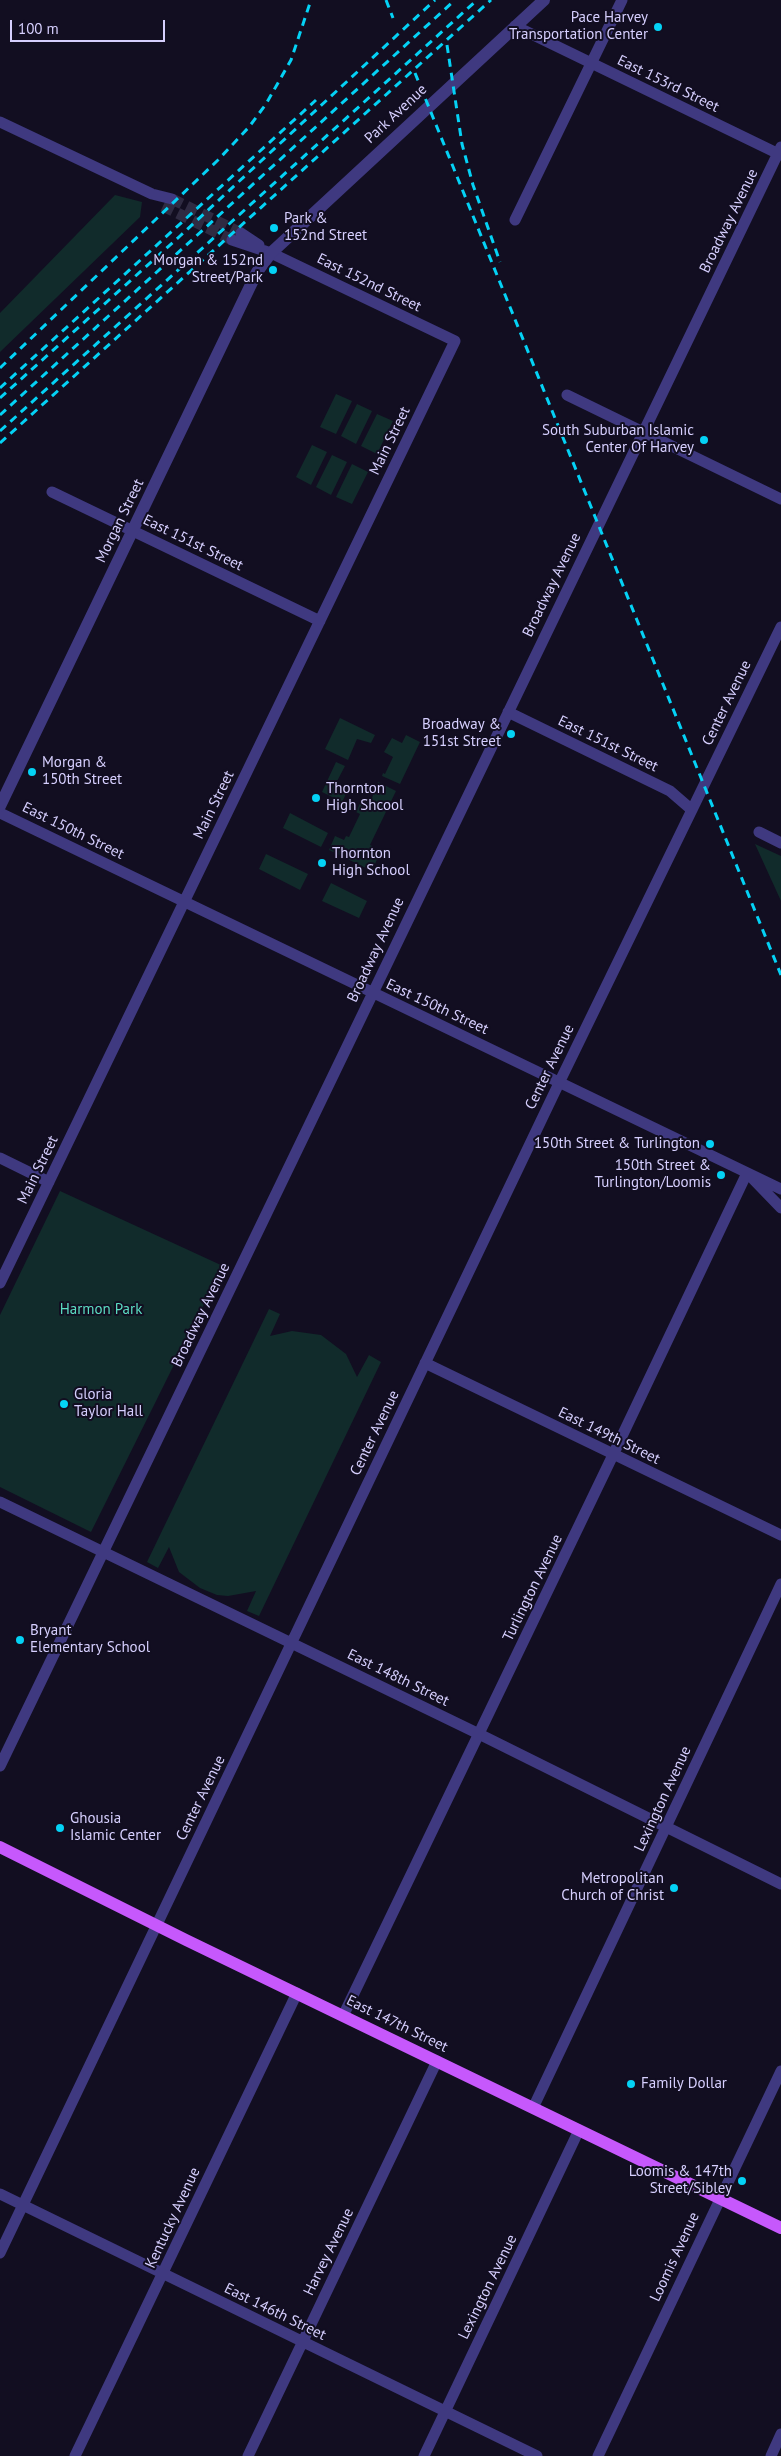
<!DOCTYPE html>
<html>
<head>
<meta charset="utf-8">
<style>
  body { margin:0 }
  #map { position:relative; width:781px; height:2456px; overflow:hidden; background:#120e21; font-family:"PT Sans",sans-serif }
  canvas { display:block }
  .scale { position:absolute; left:10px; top:20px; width:155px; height:22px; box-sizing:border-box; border:2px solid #d6cffe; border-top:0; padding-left:6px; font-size:15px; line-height:18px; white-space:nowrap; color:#d6cffe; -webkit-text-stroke:4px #120e21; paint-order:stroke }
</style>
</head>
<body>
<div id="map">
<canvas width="781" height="2456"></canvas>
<div class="scale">100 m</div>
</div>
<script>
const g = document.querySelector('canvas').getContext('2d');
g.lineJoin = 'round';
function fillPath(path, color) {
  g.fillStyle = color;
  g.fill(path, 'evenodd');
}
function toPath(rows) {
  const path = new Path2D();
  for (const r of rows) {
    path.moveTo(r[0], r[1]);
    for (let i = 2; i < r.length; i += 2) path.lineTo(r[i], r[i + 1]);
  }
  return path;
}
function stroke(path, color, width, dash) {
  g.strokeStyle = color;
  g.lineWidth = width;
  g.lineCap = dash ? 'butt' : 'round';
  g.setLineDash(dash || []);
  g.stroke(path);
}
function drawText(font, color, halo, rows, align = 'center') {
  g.font = font + ' "PT Sans",sans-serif';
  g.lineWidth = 4;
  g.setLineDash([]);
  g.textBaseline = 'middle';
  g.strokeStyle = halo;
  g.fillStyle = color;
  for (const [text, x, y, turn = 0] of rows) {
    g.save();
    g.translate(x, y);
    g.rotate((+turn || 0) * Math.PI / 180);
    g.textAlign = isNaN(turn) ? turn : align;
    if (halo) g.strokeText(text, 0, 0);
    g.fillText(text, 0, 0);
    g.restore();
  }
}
fillPath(toPath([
  [115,195,142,202,140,217,0,352,0,313],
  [336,394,352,401,336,434,320,427],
  [357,404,372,411,356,444,341,436],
  [377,414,393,421,377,454,361,446],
  [312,445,327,452,311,485,296,477],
  [332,455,347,462,331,495,316,487],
  [352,464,368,472,352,504,336,497],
  [340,718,375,735,371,743,357,739,348,760,325,749],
  [406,735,420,742,400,784,382,776,383,773,385,774,393,757,384,752,392,738,402,743],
  [336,762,345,766,335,785,345,790,346,794,342,802,322,792],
  [378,782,396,791,370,845,374,847,371,854,378,857,372,871,329,850,335,836,344,840,346,836,349,837,360,814,356,812,362,799,370,803],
  [290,813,328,833,321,847,283,828],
  [755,844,781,856,781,901],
  [266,854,308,874,300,890,259,869],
  [331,883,367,901,359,918,322,901],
  [60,1191,223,1266,91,1532,0,1487,0,1315],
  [269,1309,280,1314,270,1336,292,1331,321,1335,346,1354,357,1377,369,1355,381,1362,259,1616,247,1611,256,1591,228,1596,217,1595,200,1588,179,1572,169,1547,158,1568,147,1562]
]), '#112b2b');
stroke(toPath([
  [172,199,241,233],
  [163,206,232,240]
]), '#2f2b42', 11, [11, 5.5]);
stroke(toPath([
  [515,26,781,155],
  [0,122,152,194,172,199],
  [515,220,622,0],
  [241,233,259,245],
  [567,395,781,499],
  [52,492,320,621],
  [508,712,670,791,692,810],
  [0,813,781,1189],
  [759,832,781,843],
  [0,1158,49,1182],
  [753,1179,781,1208],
  [0,1283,455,341,271,253,232,240],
  [425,1363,781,1535],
  [0,1502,479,1734,781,1884],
  [0,1766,781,147],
  [343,2016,613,1455,747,1173],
  [533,2108,781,1584],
  [0,2194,537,2456],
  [0,2253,560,1081,781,627],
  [75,2456,297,1993],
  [248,2456,437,2061],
  [424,2456,579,2130],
  [598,2456,781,2071],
  [771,2456,781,2434]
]), '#3f3980', 11);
stroke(toPath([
  [0,806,257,272,271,253,544,0]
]), '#3f3980', 12);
stroke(toPath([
  [0,1847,186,1940,781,2228]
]), '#c658fc', 12);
stroke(toPath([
  [386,0,393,18],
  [447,45,462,144,473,185,500,262],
  [415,73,781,975],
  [0,368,218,160,249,127,266,104,291,60,311,0],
  [0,388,316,100],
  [0,398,180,236,435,0],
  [0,415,455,0],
  [0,431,477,0],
  [0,443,491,0]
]), '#04d2f5', 3, [8, 6]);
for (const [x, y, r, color] of [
  [658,27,5,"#04d2f5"],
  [274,228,5,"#04d2f5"],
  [273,270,5,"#04d2f5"],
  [704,440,5,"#04d2f5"],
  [511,734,5,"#04d2f5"],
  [32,772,5,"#04d2f5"],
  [316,798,5,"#04d2f5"],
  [322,863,5,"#04d2f5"],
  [710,1144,5,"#04d2f5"],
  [721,1175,5,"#04d2f5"],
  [64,1404,5,"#04d2f5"],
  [20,1640,5,"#04d2f5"],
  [60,1828,5,"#04d2f5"],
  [674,1888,5,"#04d2f5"],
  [631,2084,5,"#04d2f5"],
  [742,2181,5,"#04d2f5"]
]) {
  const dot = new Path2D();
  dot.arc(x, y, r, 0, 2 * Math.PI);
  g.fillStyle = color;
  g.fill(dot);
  stroke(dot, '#120e21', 2);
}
drawText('15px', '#d6cffe', '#120e21', [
  ["Pace Harvey",648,18],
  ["Transportation Center",648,35],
  ["Park &",284,219,"left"],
  ["152nd Street",284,236,"left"],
  ["Morgan & 152nd",263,261],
  ["Street/Park",263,278],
  ["South Suburban Islamic",694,431],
  ["Center Of Harvey",694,448],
  ["Broadway &",501,725],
  ["151st Street",501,742],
  ["Morgan &",42,763,"left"],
  ["150th Street",42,780,"left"],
  ["Thornton",326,789,"left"],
  ["High Shcool",326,806,"left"],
  ["Thornton",332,854,"left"],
  ["High School",332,871,"left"],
  ["150th Street & Turlington",700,1144],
  ["150th Street &",711,1166],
  ["Turlington/Loomis",711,1183],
  ["Gloria",74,1395,"left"],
  ["Taylor Hall",74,1412,"left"],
  ["Bryant",30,1631,"left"],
  ["Elementary School",30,1648,"left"],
  ["Ghousia",70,1819,"left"],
  ["Islamic Center",70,1836,"left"],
  ["Metropolitan",664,1879],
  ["Church of Christ",664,1896],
  ["Family Dollar",641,2084,"left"],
  ["Loomis & 147th",732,2172],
  ["Street/Sibley",732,2189]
], 'right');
drawText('15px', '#d6cffe', '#120e21', [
  ["East 153rd Street",668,84,26],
  ["Park Avenue",396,114,-43],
  ["Broadway Avenue",729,221,-64],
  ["East 152nd Street",369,283,26],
  ["Main Street",390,441,-64],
  ["Morgan Street",120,521,-64],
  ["East 151st Street",193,543,26],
  ["Broadway Avenue",552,585,-64],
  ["Center Avenue",727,703,-64],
  ["East 151st Street",608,744,26],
  ["Main Street",214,805,-64],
  ["East 150th Street",73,831,26],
  ["Broadway Avenue",376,950,-65],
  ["East 150th Street",437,1007,25],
  ["Center Avenue",550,1067,-64],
  ["Main Street",38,1170,-64],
  ["Broadway Avenue",201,1315,-64],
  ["Center Avenue",375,1433,-64],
  ["East 149th Street",609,1436,26],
  ["Turlington Avenue",533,1588,-64],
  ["East 148th Street",398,1678,26],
  ["Center Avenue",201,1798,-64],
  ["Lexington Avenue",663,1799,-65],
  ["East 147th Street",397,2024,26],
  ["Kentucky Avenue",173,2218,-65],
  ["Harvey Avenue",329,2252,-64],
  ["Loomis Avenue",675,2257,-65],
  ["Lexington Avenue",488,2287,-64],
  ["East 146th Street",275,2312,26]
]);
drawText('15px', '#5cddc3', '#120e21', [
  ["Harmon Park",101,1310]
]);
</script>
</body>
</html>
